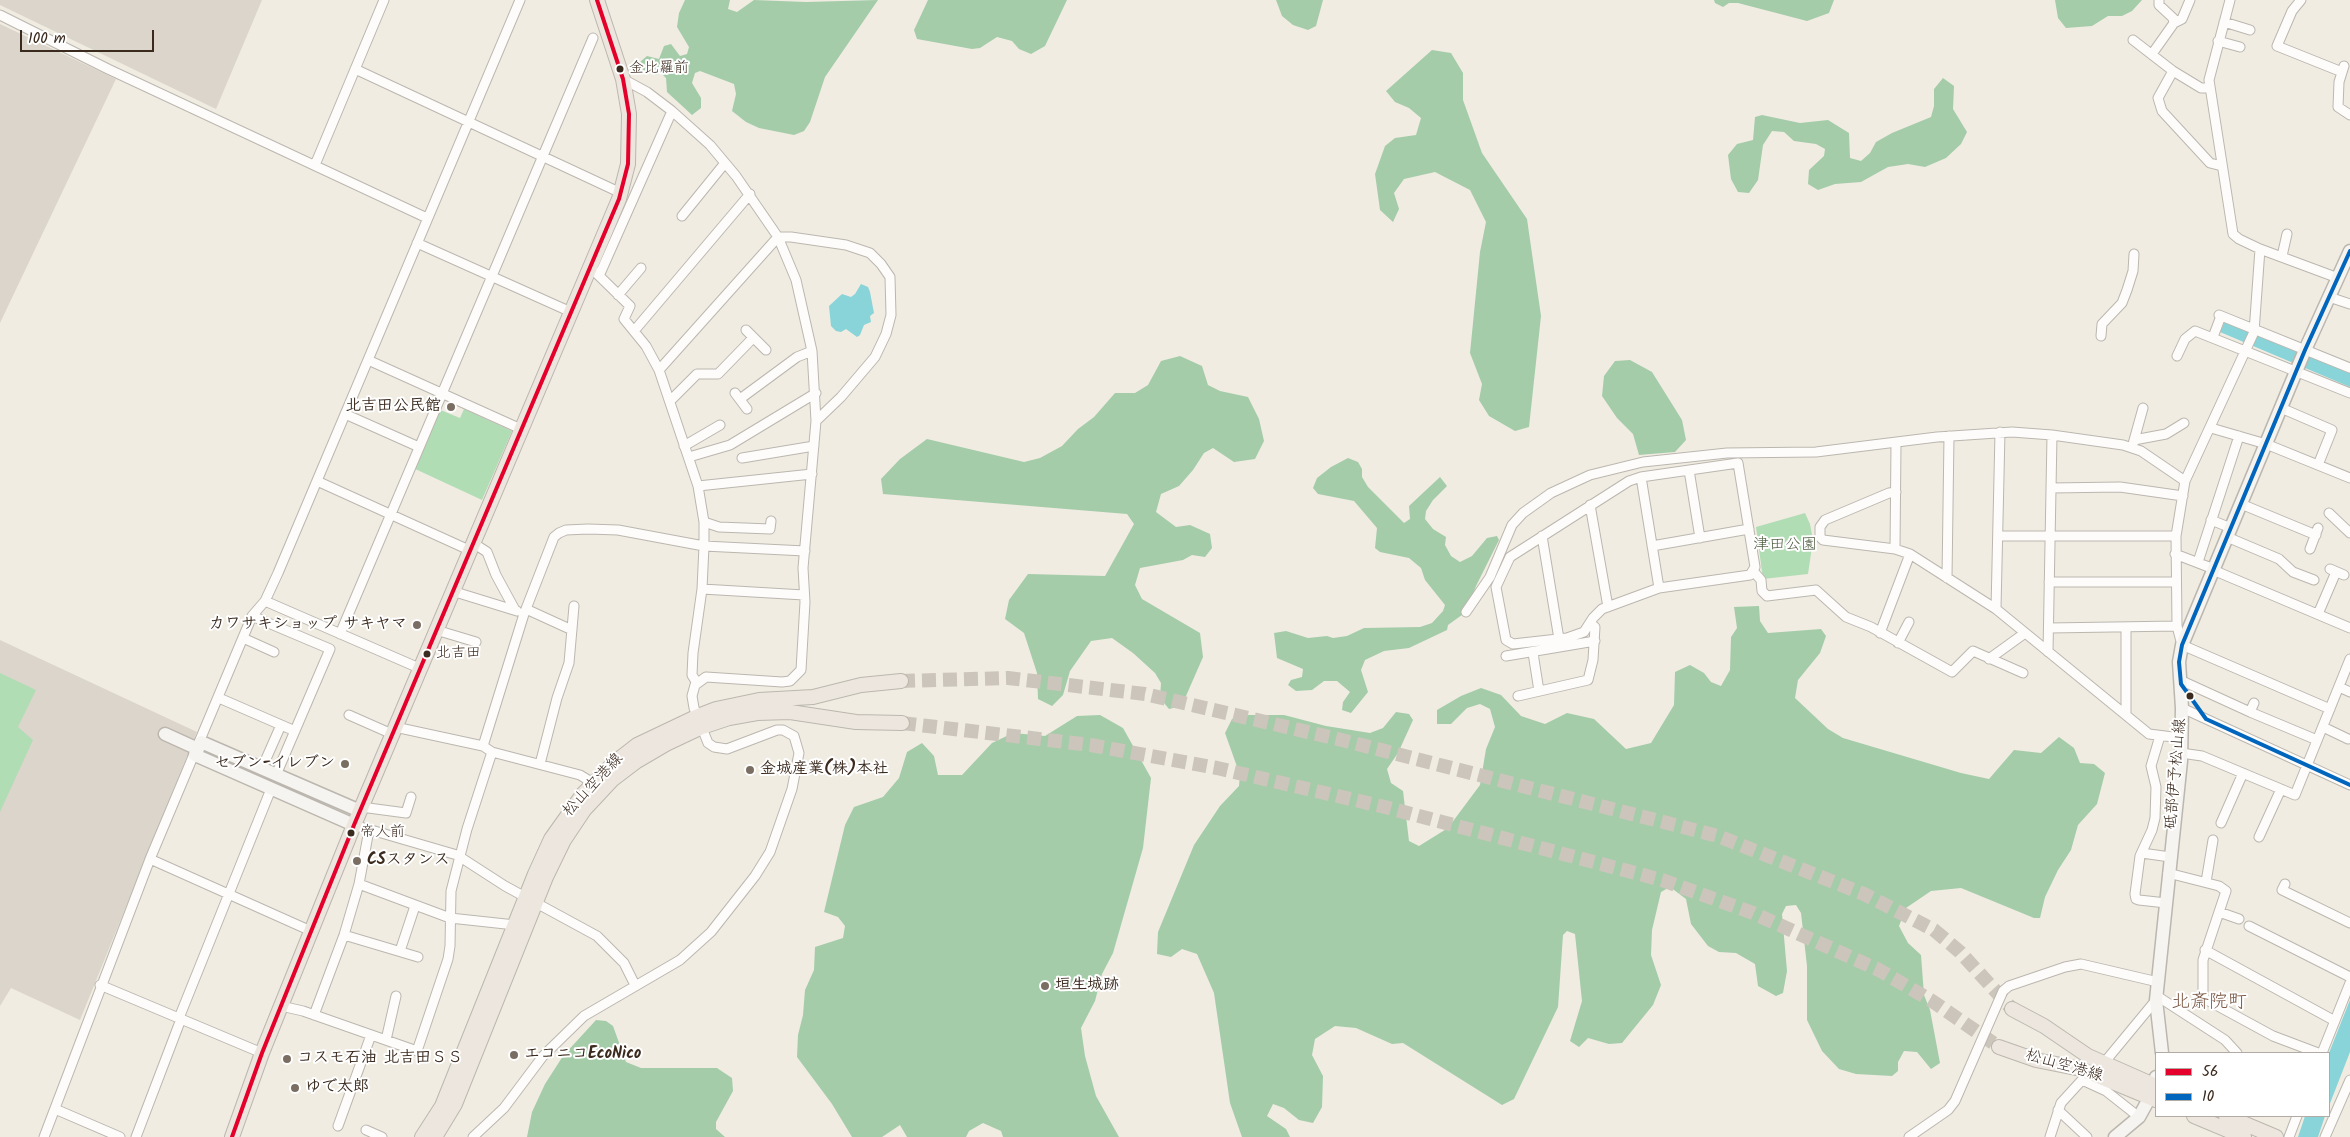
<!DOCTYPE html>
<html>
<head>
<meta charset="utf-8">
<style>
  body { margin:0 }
  #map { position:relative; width:2350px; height:1137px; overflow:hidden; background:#f0ece2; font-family:Kalam,sans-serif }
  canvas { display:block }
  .legend { position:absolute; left:2155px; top:1052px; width:175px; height:65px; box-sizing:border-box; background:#fff; border:1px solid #b1aaa5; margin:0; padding:6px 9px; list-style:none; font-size:15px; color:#3b2a1e }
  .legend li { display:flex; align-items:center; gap:10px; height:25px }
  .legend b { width:25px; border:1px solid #b1aaa5 }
  .scale { position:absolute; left:20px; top:30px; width:134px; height:22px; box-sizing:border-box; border:2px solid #3b2a1e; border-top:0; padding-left:6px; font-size:15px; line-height:18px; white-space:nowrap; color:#3b2a1e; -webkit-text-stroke:4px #fff; paint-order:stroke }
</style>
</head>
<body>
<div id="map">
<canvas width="2350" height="1137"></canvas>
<ul class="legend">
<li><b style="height:6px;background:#e4002b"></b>56</li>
<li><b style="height:6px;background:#0065bd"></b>10</li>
</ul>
<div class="scale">100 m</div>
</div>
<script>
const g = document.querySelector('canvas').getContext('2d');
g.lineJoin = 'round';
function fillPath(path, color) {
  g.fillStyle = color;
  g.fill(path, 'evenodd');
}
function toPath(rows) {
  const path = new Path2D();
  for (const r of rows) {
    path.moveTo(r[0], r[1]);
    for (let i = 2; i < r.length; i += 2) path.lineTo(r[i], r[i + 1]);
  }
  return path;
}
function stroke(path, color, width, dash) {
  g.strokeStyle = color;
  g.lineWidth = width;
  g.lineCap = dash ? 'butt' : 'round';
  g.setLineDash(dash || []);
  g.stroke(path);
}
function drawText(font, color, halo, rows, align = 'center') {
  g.font = font + ' Kalam,"Klee One",sans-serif';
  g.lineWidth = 4;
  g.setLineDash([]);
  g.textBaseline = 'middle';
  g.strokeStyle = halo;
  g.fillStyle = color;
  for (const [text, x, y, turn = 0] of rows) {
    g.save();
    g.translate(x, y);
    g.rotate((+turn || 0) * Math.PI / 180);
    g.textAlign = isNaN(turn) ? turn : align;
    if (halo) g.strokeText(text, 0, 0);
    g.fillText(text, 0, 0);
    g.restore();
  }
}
fillPath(toPath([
  [0,0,262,0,216,109,0,5],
  [0,24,116,79,0,323],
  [0,640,197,732,80,1020,11,988,0,1006]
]), '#dcd5cb');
fillPath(toPath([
  [438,409,460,418,464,409,512,431,482,500,413,468],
  [1805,513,1810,524,1813,540,1808,574,1763,579,1756,527],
  [0,673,36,690,18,727,33,740,0,812]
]), '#b1ddb5');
fillPath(toPath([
  [685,0,730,0,728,9,737,12,754,0,806,2,878,0,825,77,810,122,804,131,794,135,759,128,746,122,732,111,736,94,734,84,700,71,695,73,692,83,701,98,701,108,692,115,667,92,666,78,661,73,656,75,643,70,640,62,647,56,659,59,664,46,671,44,680,56,687,54,689,47,677,27,679,13],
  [928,0,1067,0,1045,46,1031,54,1019,49,1012,41,997,37,980,48,972,49,917,39,914,30],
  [1276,0,1323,0,1316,26,1308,30,1293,25,1282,16],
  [1714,0,1834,0,1829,13,1807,21,1738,3,1729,3,1723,7,1715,3],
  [2055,0,2142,0,2132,11,2122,16,2108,16,2092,26,2066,28,2058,18],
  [1432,50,1451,53,1463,73,1463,100,1482,153,1527,219,1541,316,1529,427,1515,431,1489,416,1479,400,1482,384,1470,353,1480,252,1486,222,1470,190,1435,172,1404,179,1394,193,1399,209,1393,222,1380,210,1375,174,1385,146,1395,138,1416,135,1421,118,1409,108,1395,102,1386,91],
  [1943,78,1954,86,1953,109,1967,132,1961,144,1946,158,1925,167,1908,164,1888,167,1861,182,1835,184,1818,190,1808,184,1809,170,1824,156,1825,149,1816,144,1794,141,1784,132,1772,131,1763,145,1758,180,1749,193,1738,192,1731,179,1728,155,1737,144,1753,140,1755,117,1762,115,1800,123,1828,120,1849,133,1850,158,1861,161,1870,153,1876,142,1892,133,1931,117,1934,106,1934,89],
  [1180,356,1202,366,1208,385,1220,391,1248,397,1259,419,1264,441,1255,459,1234,462,1213,448,1204,453,1193,470,1179,486,1161,494,1156,512,1176,527,1190,525,1210,534,1212,548,1205,557,1192,555,1183,560,1140,568,1135,585,1142,599,1200,633,1203,657,1186,696,1177,707,1169,709,1160,698,1161,683,1155,673,1133,653,1112,638,1091,641,1070,671,1063,695,1052,706,1038,699,1037,673,1024,633,1005,619,1009,600,1028,574,1105,576,1134,524,1127,514,883,494,881,479,900,459,927,439,1024,462,1040,458,1062,446,1078,429,1094,417,1115,393,1135,393,1148,385,1161,361],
  [1630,360,1652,372,1682,420,1686,440,1675,452,1639,455,1633,434,1617,418,1602,396,1604,376,1615,361],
  [1348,458,1358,462,1362,469,1362,477,1368,487,1404,523,1410,519,1409,506,1440,477,1447,486,1433,500,1426,511,1425,519,1433,529,1446,537,1445,545,1451,556,1460,562,1472,556,1487,538,1497,536,1499,540,1476,586,1466,612,1448,625,1447,630,1409,648,1384,651,1365,660,1361,670,1368,692,1351,713,1342,710,1343,702,1350,692,1337,681,1324,681,1312,690,1296,691,1288,685,1291,680,1302,677,1303,669,1277,658,1274,633,1286,631,1308,638,1327,636,1333,638,1347,636,1364,628,1420,627,1432,623,1443,611,1445,605,1425,580,1421,568,1409,558,1380,552,1375,548,1377,528,1354,501,1318,494,1313,488,1317,478,1331,467],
  [1759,606,1760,621,1768,633,1821,629,1826,636,1820,653,1798,680,1795,698,1828,729,1843,738,1961,773,1989,779,2014,750,2041,753,2059,737,2074,748,2080,763,2094,764,2105,773,2097,804,2078,825,2071,850,2058,870,2045,897,2040,918,2034,918,1961,888,1931,891,1906,908,1899,926,1908,943,1921,955,1924,995,1930,1010,1940,1063,1931,1069,1917,1052,1904,1051,1898,1062,1898,1071,1892,1076,1856,1074,1839,1069,1822,1051,1807,1020,1807,966,1801,913,1796,905,1786,906,1782,914,1787,971,1783,993,1776,996,1758,986,1755,964,1736,953,1719,952,1708,946,1691,924,1686,899,1670,887,1661,892,1652,930,1651,955,1661,985,1653,1005,1622,1043,1609,1044,1588,1038,1579,1047,1570,1041,1582,1001,1575,934,1567,931,1563,935,1558,1007,1514,1099,1502,1105,1403,1043,1392,1044,1356,1028,1335,1026,1315,1039,1312,1055,1323,1076,1322,1107,1313,1123,1299,1120,1284,1108,1273,1104,1267,1116,1286,1129,1290,1137,1242,1137,1230,1103,1214,993,1197,954,1182,949,1171,957,1157,954,1158,932,1194,845,1220,806,1239,786,1240,775,1225,733,1232,719,1248,715,1284,715,1326,726,1370,733,1383,728,1396,712,1409,714,1413,720,1398,753,1387,769,1391,783,1403,791,1409,841,1419,846,1448,828,1480,785,1486,749,1495,727,1490,709,1480,704,1467,708,1451,724,1437,724,1437,710,1461,696,1481,688,1501,695,1521,716,1545,724,1567,713,1594,719,1626,749,1651,743,1674,705,1675,672,1690,665,1704,673,1711,682,1721,686,1730,670,1731,637,1737,628,1734,607],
  [1100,715,1123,728,1151,778,1143,848,1113,953,1102,974,1095,1001,1081,1028,1085,1056,1096,1096,1119,1137,1003,1137,1001,1131,983,1123,969,1131,966,1137,907,1137,900,1125,882,1137,852,1137,832,1104,797,1057,798,1035,803,1015,805,990,814,970,815,947,843,938,845,926,838,917,824,912,845,825,854,807,883,797,899,778,907,752,922,743,934,756,938,775,962,775,992,743,1013,733,1045,736,1077,716],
  [596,1020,606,1021,613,1026,626,1062,641,1068,717,1068,732,1078,733,1091,716,1122,716,1129,725,1137,527,1137,532,1112,545,1084,563,1056]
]), '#a4cca9');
fillPath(toPath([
  [861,284,868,287,870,292,874,313,870,316,871,322,864,325,860,335,857,337,846,329,841,332,836,331,831,326,829,306,842,294,851,297,855,294],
  [2225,321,2350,373,2350,387,2220,332],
  [2350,1000,2350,1052,2329,1106,2329,1053],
  [2305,1116,2325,1116,2318,1137,2298,1137]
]), '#88d4d8');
stroke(toPath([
  [901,681,1008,678,1145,694,1338,739,1718,836,1864,894,1934,930,1960,952,2012,1009],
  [902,723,1091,745,1217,768,1385,807,1662,880,1753,913,1879,970,1932,1001,1999,1047]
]), '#ccc5bb', 14, [14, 7]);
const street = toPath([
  [2230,0,2209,80,2233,234,2239,239,2260,249,2338,278],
  [2301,0,2292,11,2277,46,2342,72],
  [0,15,108,69,427,218],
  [2224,22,2250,30],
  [2174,23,2182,19,2190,0],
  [2133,40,2173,71,2201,88,2209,88],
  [2218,41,2240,47],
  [2152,54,2174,23,2173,18,2159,5,2159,0],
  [2344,66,2339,82,2338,107,2350,115],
  [355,69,621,193],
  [2173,71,2158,98,2162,111,2210,163,2222,166],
  [315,165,384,0],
  [682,216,725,163],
  [417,243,571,312],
  [2260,249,2254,332,2185,481,2176,536,2177,626,2182,645,2330,709],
  [2282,256,2287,234],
  [590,267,630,306,624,319,646,346,659,370,698,486,704,522,704,546,702,589,693,653,692,675,697,683],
  [599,276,672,111],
  [618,295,641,268],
  [2329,297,2350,304],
  [2219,315,2350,368],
  [746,330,766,350],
  [634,331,750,194],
  [2101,336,2102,324,2122,303,2127,290,2133,271,2134,254],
  [2213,337,2221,316],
  [2177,356,2185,339,2195,331,2350,393],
  [368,360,521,429],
  [659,370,778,237,791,237,846,245,870,253,881,264,890,277,891,315,886,334,875,357,841,397,816,421],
  [735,393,747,409],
  [740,399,797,357,812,351],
  [670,401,697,374,718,374,753,338],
  [2281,408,2332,430,2318,465],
  [345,414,419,447],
  [2211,428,2266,444,2350,478],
  [2134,440,2166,434,2184,423],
  [1896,444,1895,549,1910,554,1996,609,2149,734,2181,738],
  [2133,444,2143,408],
  [684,446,720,425],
  [689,457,730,445,816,393],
  [742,458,814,446],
  [1738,463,1755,567,1750,575,1659,588,1602,609,1593,618,1584,632,1567,638,1513,644,1506,640,1496,587,1510,557,1629,481,1641,477,1738,463],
  [1689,470,1700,538],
  [1641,477,1659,588],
  [317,481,469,550],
  [698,486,812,474],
  [2051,488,2120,487,2183,496],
  [2241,504,2316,535],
  [1590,505,1608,607],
  [2329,513,2350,533],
  [2211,520,2231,528],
  [704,522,719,527,770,529,771,521],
  [1542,536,1559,639],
  [1999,536,2176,536],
  [2227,537,2279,559,2293,572,2314,580],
  [473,543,487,552,496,575,515,610],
  [1652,546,1749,529],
  [1895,549,1823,540,1820,537,1820,527,1825,520,1889,493,1896,492],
  [2310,549,2318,528],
  [2175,554,2214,569],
  [2198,562,2239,436],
  [2330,569,2344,575],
  [2213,570,2350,628],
  [1754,572,1761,580,1762,591,1767,596,1816,590,1846,617,1871,627,1952,672,1973,651,2023,673],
  [1947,578,1949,436],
  [2049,582,2175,582],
  [702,589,804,595],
  [452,591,517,611],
  [265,601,419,668],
  [526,609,572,630],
  [1996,609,2000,432],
  [1466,612,1490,577,1512,525,1523,513,1551,493,1590,475,1643,462,1727,453,1816,452,1937,437,2012,432,2052,435,2123,445,2141,451,2185,481],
  [2318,614,2336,572],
  [252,616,330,649,276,775],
  [2049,628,2177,626],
  [436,630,476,642],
  [1880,633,1910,554],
  [340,634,593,38],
  [243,638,274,652],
  [1898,643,1909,622],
  [2048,652,2052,435],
  [1533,653,1539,691],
  [1506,656,1595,641],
  [1989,659,2025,633],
  [2180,680,2250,712],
  [2339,687,2350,692],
  [1518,696,1588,680,1593,660,1595,627,1590,623],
  [219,698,295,731],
  [2254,703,2250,712,2317,740],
  [2182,708,2350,785],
  [349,715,392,734],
  [2126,715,2126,627],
  [395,727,483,746,492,752,580,775,593,783],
  [2323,727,2348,739],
  [2160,736,2151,766,2156,787,2155,818,2152,830,2140,856,2135,894,2136,899,2139,900,2166,903],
  [483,746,524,614,554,537,559,533,566,530,588,529,618,530,704,546,805,551],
  [2181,753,2202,756,2295,795,2350,659],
  [540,764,557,698,569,663,574,606],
  [262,768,281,725],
  [361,807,406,813,411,797],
  [2221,823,2243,773],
  [354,825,457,855,505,886,597,936,624,963,635,985],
  [2259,837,2281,789],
  [2142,853,2170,857],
  [150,859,311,931],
  [2168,873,2219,886,2226,891,2203,960,2203,996,2205,999,2273,1036,2318,1053],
  [2206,882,2213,840],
  [359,884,450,918,515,925],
  [2285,884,2282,890,2350,923],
  [2219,912,2239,919],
  [2249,926,2350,977],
  [344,935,418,957],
  [2205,950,2335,1021],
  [400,951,415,906],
  [100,985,262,1053],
  [2157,996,2225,1040,2237,1053],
  [281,1006,303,1011,417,1051,448,959,450,946,451,891,467,829,492,752],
  [314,1015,344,935,359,884,369,830],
  [179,1018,271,789],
  [386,1040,396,996],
  [2322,1053,2350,983],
  [2108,1058,2156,1000],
  [55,1109,120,1137],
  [2058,1110,2087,1137],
  [338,1126,371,1035],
  [366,1130,382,1137],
  [44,1137,150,859,252,616,265,601,278,573,520,0],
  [136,1137,181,1019],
  [473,1137,504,1108,543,1056,584,1016,680,960,711,932,755,876,770,852,792,789,799,753,794,736,783,730,777,730,727,749,714,747,708,743,694,708,692,696,695,685,706,677,782,682,790,681,801,670,805,602,803,568,816,421,812,351,796,280,778,237,736,176,710,145,672,111,647,92,623,79],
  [1909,1137,1948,1110,1955,1101,2003,991,2009,986,2065,967,2081,964,2158,982],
  [2050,1137,2061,1103,2082,1080,2106,1091,2139,1117],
  [2289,1137,2297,1116],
  [2325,1137,2350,1080]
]);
const secondary = toPath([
  [165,734,198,749],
  [201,742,360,811],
  [195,755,354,825],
  [2162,1053,2156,1000,2181,761,2182,708,2179,662,2182,645,2305,350,2350,251],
  [2115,1137,2139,1117,2150,1097,2156,1077]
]);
const primary = toPath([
  [2012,1009,2044,1026,2088,1056,2156,1086],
  [1999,1047,2036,1060,2081,1069,2156,1100],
  [2194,1116,2244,1137],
  [2226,1116,2276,1137],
  [232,1137,262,1053,354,825,619,199,628,164,629,114,623,79,597,0],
  [422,1137,442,1106,535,874,551,839,583,794,615,762,637,745,698,716,716,709,759,700,813,697,861,685,901,681],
  [435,1137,455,1104,546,877,564,840,584,810,612,780,637,761,666,744,702,727,729,718,757,713,790,712,856,722,902,723]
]);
stroke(street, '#bbb7af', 11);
stroke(secondary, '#bbb7af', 15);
stroke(primary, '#bbb7af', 16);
stroke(street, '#fdfcfb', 9);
stroke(secondary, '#f6f4f0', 12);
stroke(primary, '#ede6de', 14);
stroke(toPath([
  [232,1137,262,1053,354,825,619,199,628,164,629,114,623,79,597,0]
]), '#e4002b', 4);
stroke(toPath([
  [2181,684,2179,662,2182,645,2305,350,2350,251],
  [2181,684,2206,719,2350,785]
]), '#0065bd', 4);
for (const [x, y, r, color] of [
  [620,69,4.5,"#3b2a1e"],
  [451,407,5,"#7a6e63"],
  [417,625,5,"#7a6e63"],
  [427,654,4.5,"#3b2a1e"],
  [2190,696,4.5,"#3b2a1e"],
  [345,764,5,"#7a6e63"],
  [750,770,5,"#7a6e63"],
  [351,833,4.5,"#3b2a1e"],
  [357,861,5,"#7a6e63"],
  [1045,986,5,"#7a6e63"],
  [514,1055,5,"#7a6e63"],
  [287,1059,5,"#7a6e63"],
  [295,1088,5,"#7a6e63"]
]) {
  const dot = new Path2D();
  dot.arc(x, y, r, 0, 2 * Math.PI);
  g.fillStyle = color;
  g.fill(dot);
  stroke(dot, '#fff', 2);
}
drawText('15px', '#3b2a1e', '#fff', [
  ["金比羅前",629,69],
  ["北吉田",436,654],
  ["帝人前",360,833]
], 'left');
drawText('bold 16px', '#3b2a1e', '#fff', [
  ["北吉田公民館",441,407,"right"],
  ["カワサキショップ サキヤマ",407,625,"right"],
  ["セブン-イレブン",335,764,"right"],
  ["金城産業(株)本社",760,770],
  ["CSスタンス",367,861],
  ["垣生城跡",1055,986],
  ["エコニコEcoNico",524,1055],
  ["コスモ石油 北吉田ＳＳ",297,1059],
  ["ゆで太郎",305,1088]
], 'left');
drawText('16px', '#4f5c40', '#fff', [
  ["津田公園",1785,546]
]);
drawText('16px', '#3b2a1e', '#fff', [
  ["砥部伊予松山線",2177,774,-85],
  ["松山空港線",594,786,-47],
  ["松山空港線",2064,1067,16]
]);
drawText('19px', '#7b5946', '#fff', [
  ["北斎院町",2209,1004]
]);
</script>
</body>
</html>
